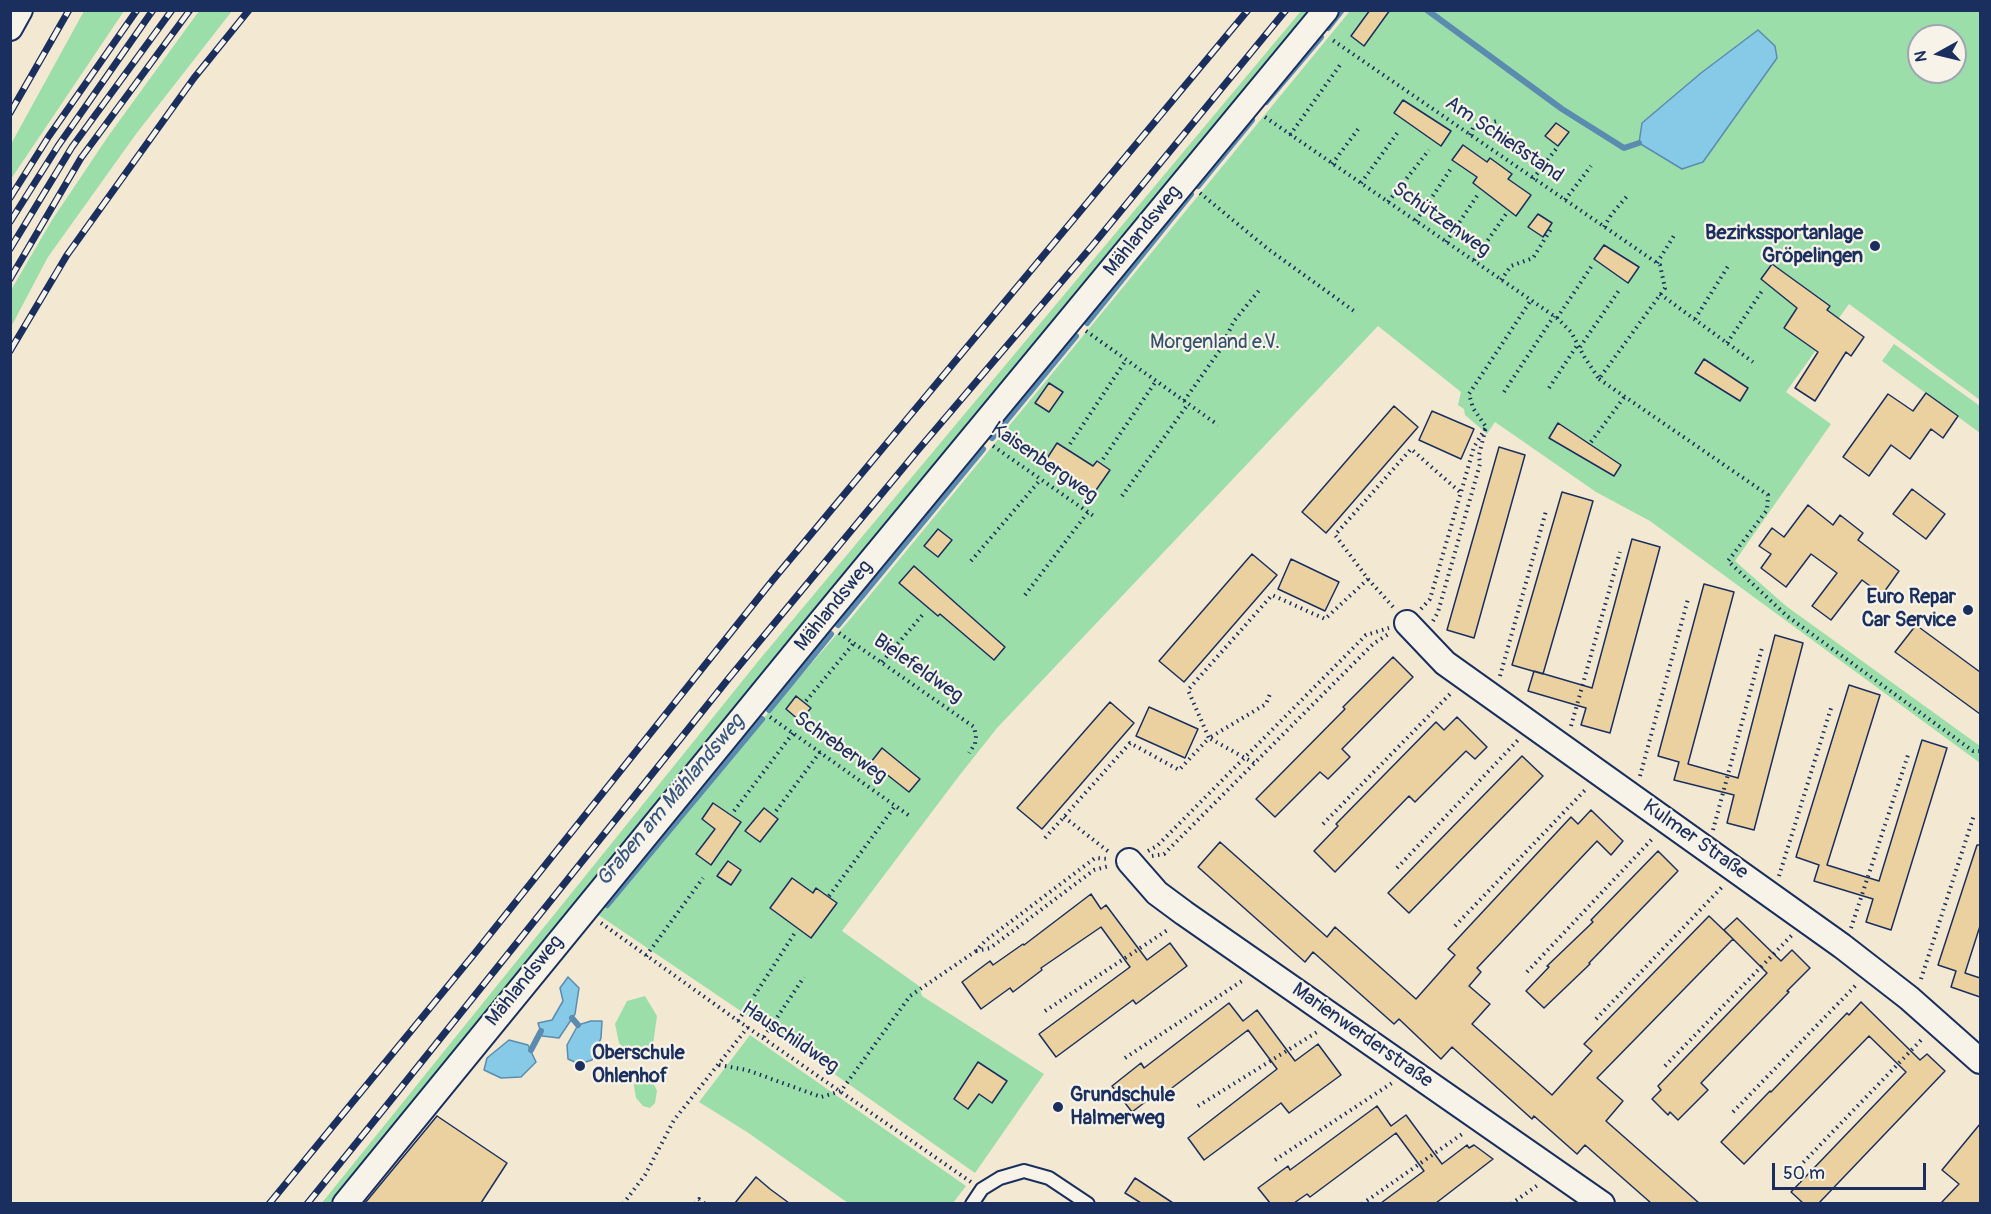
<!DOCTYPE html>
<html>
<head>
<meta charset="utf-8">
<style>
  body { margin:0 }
  #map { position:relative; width:1991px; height:1214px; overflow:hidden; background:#f3e9d2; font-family:Pangolin,sans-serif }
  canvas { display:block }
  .frame { position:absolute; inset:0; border:12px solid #1b2f5e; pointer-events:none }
  .north { position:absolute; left:1907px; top:24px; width:60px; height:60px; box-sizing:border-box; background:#f7f3e8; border:2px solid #9fa5b1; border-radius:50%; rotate:262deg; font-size:16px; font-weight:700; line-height:24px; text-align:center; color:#1b2f5e }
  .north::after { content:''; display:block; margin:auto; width:21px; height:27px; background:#1b2f5e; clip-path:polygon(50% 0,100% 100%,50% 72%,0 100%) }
  .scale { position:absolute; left:1772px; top:1163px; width:154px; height:27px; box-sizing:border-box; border:3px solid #1b2f5e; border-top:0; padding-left:8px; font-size:18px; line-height:21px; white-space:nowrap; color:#1b2f5e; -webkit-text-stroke:4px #f7f3e8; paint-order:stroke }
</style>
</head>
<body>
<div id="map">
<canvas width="1991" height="1214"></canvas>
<div class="frame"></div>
<div class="north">N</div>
<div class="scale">50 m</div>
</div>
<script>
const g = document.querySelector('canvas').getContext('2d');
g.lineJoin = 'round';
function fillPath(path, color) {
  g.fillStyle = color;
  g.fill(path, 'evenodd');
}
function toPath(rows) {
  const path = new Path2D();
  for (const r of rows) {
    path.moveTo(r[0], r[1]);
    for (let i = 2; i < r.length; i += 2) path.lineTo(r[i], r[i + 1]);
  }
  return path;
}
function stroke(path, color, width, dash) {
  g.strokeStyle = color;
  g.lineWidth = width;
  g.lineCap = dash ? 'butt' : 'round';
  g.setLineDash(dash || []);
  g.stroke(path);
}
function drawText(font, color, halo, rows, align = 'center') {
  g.font = font + ' Pangolin,sans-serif';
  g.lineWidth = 4.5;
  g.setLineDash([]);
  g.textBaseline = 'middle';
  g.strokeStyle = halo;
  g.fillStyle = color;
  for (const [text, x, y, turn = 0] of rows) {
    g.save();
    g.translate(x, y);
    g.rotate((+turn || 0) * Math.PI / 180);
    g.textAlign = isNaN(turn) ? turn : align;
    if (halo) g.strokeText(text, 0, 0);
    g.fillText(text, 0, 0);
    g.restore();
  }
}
fillPath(toPath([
  [84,11,124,11,11,179,11,144],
  [199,11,232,11,136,134,48,257,11,327,11,290,52,220,109,135],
  [1301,11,1317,11,335,1203,321,1204,760,659],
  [1350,11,1980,11,1980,400,1849,304,1786,392,1831,424,1735,561,1786,606,1980,746,1980,763,1650,521,1596,492,1495,422,1487,434,1465,415,1464,409,1458,405,1461,392,1378,326,997,728,959,776,842,931,919,986,922,996,1044,1074,975,1173,840,1078,594,912,852,617],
  [1919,36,1955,36,1955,72,1919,72],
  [1894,344,1980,406,1980,433,1882,361],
  [645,996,657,1016,652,1052,635,1060,619,1043,615,1024,627,1001],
  [750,1035,966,1186,953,1203,848,1203,747,1132,699,1102],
  [643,1074,652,1080,657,1091,655,1103,650,1108,643,1106,636,1098,634,1086,636,1075]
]), '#9cdea9');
const water = toPath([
  [1758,30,1775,46,1777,58,1703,162,1682,169,1639,143,1642,123,1701,73,1758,30],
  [568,977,579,988,575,1014,559,1038,542,1036,538,1023,552,1020,563,1001,560,988,568,977],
  [591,1021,602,1021,601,1038,592,1060,579,1064,568,1059,567,1045,578,1025,591,1021],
  [509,1040,528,1045,536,1062,521,1077,501,1078,484,1070,487,1058,509,1040]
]);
fillPath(water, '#86cae7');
stroke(water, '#5b8cb0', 1.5);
stroke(toPath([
  [1427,10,1562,109,1624,148,1639,143],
  [1328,28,1342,10],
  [1266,102,1321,37],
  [1198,186,1252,120],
  [1087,323,1191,194],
  [992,438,1076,336],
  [838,625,983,449],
  [769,710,831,634],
  [607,905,762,719],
  [572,1018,578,1025],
  [531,1050,541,1031]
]), '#5b8cb0', 6);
const building = toPath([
  [1370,10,1390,10,1364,46,1351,36,1370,10],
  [1403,100,1451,131,1441,146,1394,113,1403,100],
  [1556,123,1569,132,1558,146,1545,136,1556,123],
  [1463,145,1487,162,1490,158,1512,174,1508,179,1531,195,1516,216,1473,183,1477,177,1452,160,1463,145],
  [1538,214,1552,223,1543,237,1528,227,1538,214],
  [1604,245,1639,267,1628,283,1594,259,1604,245],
  [1772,264,1830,306,1827,310,1864,337,1851,356,1846,352,1815,401,1795,388,1818,352,1784,328,1797,308,1761,279,1772,264],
  [1704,359,1748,388,1740,401,1695,373,1704,359],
  [1049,383,1063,392,1049,412,1035,403,1049,383],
  [1926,393,1958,416,1943,438,1931,429,1910,459,1891,445,1869,476,1843,457,1888,394,1913,411,1926,393],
  [1394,406,1418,427,1326,533,1302,512,1394,406],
  [1432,411,1474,429,1461,459,1419,440,1432,411],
  [1558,423,1621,465,1614,476,1549,438,1558,423],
  [1057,443,1093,466,1097,461,1110,470,1094,493,1046,460,1057,443],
  [1499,447,1525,455,1474,638,1447,630,1499,447],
  [1912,489,1945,514,1926,539,1893,514,1912,489],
  [1562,492,1593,501,1543,674,1512,665,1562,492],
  [1808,505,1833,525,1840,515,1863,533,1858,540,1899,571,1882,595,1862,580,1831,620,1812,606,1837,573,1811,554,1786,587,1761,568,1771,554,1759,546,1772,528,1784,537,1808,505],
  [938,529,952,540,938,557,924,546,938,529],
  [1632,539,1660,547,1610,733,1581,725,1586,708,1528,691,1534,671,1592,688,1632,539],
  [1252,554,1277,575,1184,682,1159,661,1252,554],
  [1291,559,1339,582,1325,611,1278,589,1291,559],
  [914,566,1005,647,994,660,940,614,938,616,899,583,914,566],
  [1704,584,1734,592,1688,764,1738,778,1775,635,1803,643,1754,830,1727,823,1734,795,1674,780,1679,762,1658,756,1704,584],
  [1916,625,1980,672,1980,714,1895,652,1916,625],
  [1393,657,1413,677,1342,749,1350,757,1328,779,1320,772,1275,817,1256,799,1345,709,1343,707,1393,657],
  [1849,685,1880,695,1827,865,1879,881,1922,740,1947,748,1891,930,1866,922,1873,899,1814,881,1819,865,1796,857,1849,685],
  [796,696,811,708,800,721,786,709,796,696],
  [1110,702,1134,723,1042,829,1017,808,1110,702],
  [1149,707,1198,729,1185,758,1136,736,1149,707],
  [1457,717,1487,747,1475,759,1466,751,1415,802,1409,796,1335,872,1314,851,1338,826,1336,824,1436,722,1444,730,1457,717],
  [882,748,920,779,909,792,871,762,882,748],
  [1522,756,1543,776,1409,913,1388,893,1522,756],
  [713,803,741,822,711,865,696,854,715,829,702,819,713,803],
  [764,808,778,819,760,842,745,831,764,808],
  [1591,810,1623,841,1611,855,1597,841,1477,968,1481,972,1469,986,1490,1004,1472,1024,1552,1095,1592,1051,1584,1044,1709,916,1733,939,1597,1078,1623,1101,1606,1121,1699,1203,1651,1203,1585,1145,1577,1154,1534,1116,1532,1119,1452,1047,1441,1059,1399,1019,1394,1024,1313,952,1305,962,1198,867,1220,842,1327,937,1335,927,1416,999,1455,955,1448,949,1571,817,1578,824,1591,810],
  [1977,845,1980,845,1980,926,1965,973,1980,978,1980,997,1951,987,1956,971,1938,965,1977,845],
  [1658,851,1678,871,1589,963,1590,964,1544,1008,1526,991,1549,967,1547,966,1593,922,1591,920,1658,851],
  [728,861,741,870,731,885,717,876,728,861],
  [792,878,813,893,816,888,837,903,811,938,770,908,792,878],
  [1091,894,1101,909,1106,905,1147,960,1170,943,1187,966,1136,1004,1133,1000,1056,1057,1039,1034,1130,967,1101,927,1041,968,1042,970,1013,992,1010,988,981,1009,962,982,990,961,993,965,1023,944,1024,945,1091,894],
  [1737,918,1781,961,1792,950,1810,968,1787,991,1789,992,1701,1083,1708,1090,1678,1120,1670,1112,1668,1115,1652,1099,1661,1090,1658,1086,1767,973,1724,930,1737,918],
  [1861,1002,1920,1060,1927,1054,1945,1071,1819,1203,1803,1203,1791,1192,1906,1072,1869,1036,1744,1164,1721,1142,1770,1091,1771,1092,1847,1013,1849,1015,1861,1002],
  [1229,1003,1243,1021,1257,1010,1295,1061,1318,1044,1341,1075,1289,1113,1281,1103,1204,1160,1188,1138,1277,1069,1248,1030,1164,1094,1161,1090,1132,1112,1112,1086,1141,1063,1144,1068,1229,1003],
  [978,1062,1007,1081,992,1103,979,1094,968,1109,954,1099,978,1062],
  [1377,1106,1391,1126,1406,1115,1442,1164,1467,1145,1469,1148,1474,1145,1493,1159,1436,1203,1381,1203,1424,1171,1396,1133,1310,1197,1307,1194,1294,1203,1270,1203,1258,1188,1288,1166,1290,1170,1377,1106],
  [437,1116,507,1163,481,1203,365,1203,437,1116],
  [1980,1124,1980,1203,1941,1203,1959,1184,1942,1170,1980,1124],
  [756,1177,770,1189,789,1203,735,1203,756,1177],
  [1135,1178,1173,1203,1141,1203,1125,1193,1135,1178]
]);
fillPath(building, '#ebd1a0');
stroke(building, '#1b2f5e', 1.5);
const service = toPath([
  [972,1204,982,1189,1000,1178,1024,1171,1049,1178,1088,1204]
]);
const minor = toPath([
  [10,28,20,10],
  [1407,623,1445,663,1842,946,1909,998,1980,1061],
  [1129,861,1157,893,1184,913,1602,1204],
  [345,1204,822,620,1326,10]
]);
stroke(service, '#1b2f5e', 16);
stroke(minor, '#1b2f5e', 28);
stroke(toPath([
  [1265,117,1557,318,1571,332,1585,358,1599,379,1665,288,1660,265,1331,39],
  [1290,135,1340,65],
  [1470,135,1473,128,1500,120],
  [1332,164,1359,128],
  [1533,179,1556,149],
  [1361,183,1398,132],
  [1200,193,1268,249,1354,311],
  [1565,200,1591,166],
  [1388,202,1429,150],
  [1416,221,1452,167],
  [1604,227,1611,215,1628,195],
  [1446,242,1479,193],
  [1474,260,1506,214],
  [1657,263,1675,234],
  [1501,280,1511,266,1533,258,1551,229],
  [1660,294,1753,362],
  [1557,318,1593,264],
  [1695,319,1730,263],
  [1086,331,1218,425],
  [1727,343,1762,291],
  [1580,347,1620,289],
  [1599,379,1768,495,1767,510,1728,561,1787,616,1973,751,1980,751],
  [1549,388,1578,344],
  [1504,392,1554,316],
  [1184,401,1220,350,1234,321,1261,288],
  [1591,442,1625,396],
  [1070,444,1126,360],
  [993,446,1095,517],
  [1103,459,1156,381],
  [1122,496,1188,404],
  [971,561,1041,479],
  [1368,579,1394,608],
  [1025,595,1088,512],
  [1421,609,1430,599,1474,447,1486,427],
  [1433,621,1438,612,1480,464,1479,455,1486,427,1473,408,1469,394,1531,300],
  [839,633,974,727,976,736,975,744,969,753],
  [882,662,925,612],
  [1500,676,1546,511],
  [806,701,854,643],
  [770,717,911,817],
  [1571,726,1620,552],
  [1254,763,1209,738,1266,704,1270,694],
  [1640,776,1688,599],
  [734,811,793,733],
  [776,811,820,752],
  [1064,817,1109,852],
  [1323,824,1450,694],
  [1713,830,1762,648],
  [1045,838,1130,743,1179,770,1209,738,1188,690,1272,595,1325,619,1368,579,1335,535,1411,449,1461,493],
  [1148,851,1157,846,1366,635,1389,628],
  [1152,856,1164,854,1373,644,1390,633],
  [1397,868,1518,740],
  [1779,876,1832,705],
  [829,896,895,806],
  [601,923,734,1018,971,1182],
  [1455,926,1587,788],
  [1851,928,1909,752],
  [976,951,990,948,1094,870,1109,866],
  [646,956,703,878],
  [1527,972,1654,837],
  [1921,979,1974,815],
  [1045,1011,1169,929],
  [1596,1019,1722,887],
  [738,1021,796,931],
  [764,1037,804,977],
  [1125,1058,1245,979],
  [719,1065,747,1070,821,1097,841,1091,910,996,976,951,985,941,1095,858,1110,859],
  [1665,1066,1792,935],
  [1198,1106,1317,1032],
  [1733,1112,1858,983],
  [1275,1160,1392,1083],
  [1795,1171,1923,1038],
  [623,1204,645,1175,674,1120,748,1027],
  [695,1204,699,1199,705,1204],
  [1362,1204,1465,1132],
  [1511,1204,1538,1185]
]), '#1b2f5e', 4, [1.5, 4.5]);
stroke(service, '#f7f3e8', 12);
stroke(minor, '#f7f3e8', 24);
const rail = toPath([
  [10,113,69,10],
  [10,198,49,136,137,10],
  [10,222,58,146,153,10],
  [10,249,72,147,172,10],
  [10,279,81,158,190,10],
  [10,351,67,255,194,78,249,10],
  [269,1204,475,953,772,581,1248,10],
  [307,1204,383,1110,729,678,918,450,1092,246,1286,10]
]);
stroke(rail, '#1b2f5e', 7);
stroke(rail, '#f7f3e8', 4.5, [14]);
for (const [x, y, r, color] of [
  [1875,246,6,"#1b2f5e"],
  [1968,610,6,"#1b2f5e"],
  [580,1066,6,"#1b2f5e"],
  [1058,1107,6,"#1b2f5e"]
]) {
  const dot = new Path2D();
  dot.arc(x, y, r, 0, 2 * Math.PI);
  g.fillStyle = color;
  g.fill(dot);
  stroke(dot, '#f7f3e8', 2);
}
drawText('20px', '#1b2f5e', '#f7f3e8', [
  ["Am Schießstand",1504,140,34],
  ["Schützenweg",1441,220,35],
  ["Mählandsweg",1143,231,-51],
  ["Kaisenbergweg",1044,463,35],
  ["Mählandsweg",834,606,-51],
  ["Bielefeldweg",918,669,35],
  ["Schreberweg",840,748,35],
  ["Kulmer Straße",1695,840,35],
  ["Mählandsweg",525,981,-51],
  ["Marienwerderstraße",1362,1036,35],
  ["Hauschildweg",790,1038,34]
]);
drawText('bold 20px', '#1b2f5e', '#f7f3e8', [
  ["Bezirkssportanlage",1863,234],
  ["Gröpelingen",1863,257],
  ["Euro Repar",1956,598],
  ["Car Service",1956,621],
  ["Oberschule",592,1054,"left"],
  ["Ohlenhof",592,1077,"left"],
  ["Grundschule",1070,1096,"left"],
  ["Halmerweg",1070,1119,"left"]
], 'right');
drawText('20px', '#35526d', '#f7f3e8', [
  ["Morgenland e.V.",1215,343]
]);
drawText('italic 21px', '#365680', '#f7f3e8', [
  ["Graben am Mählandsweg",671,801,-50]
]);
</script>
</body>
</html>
